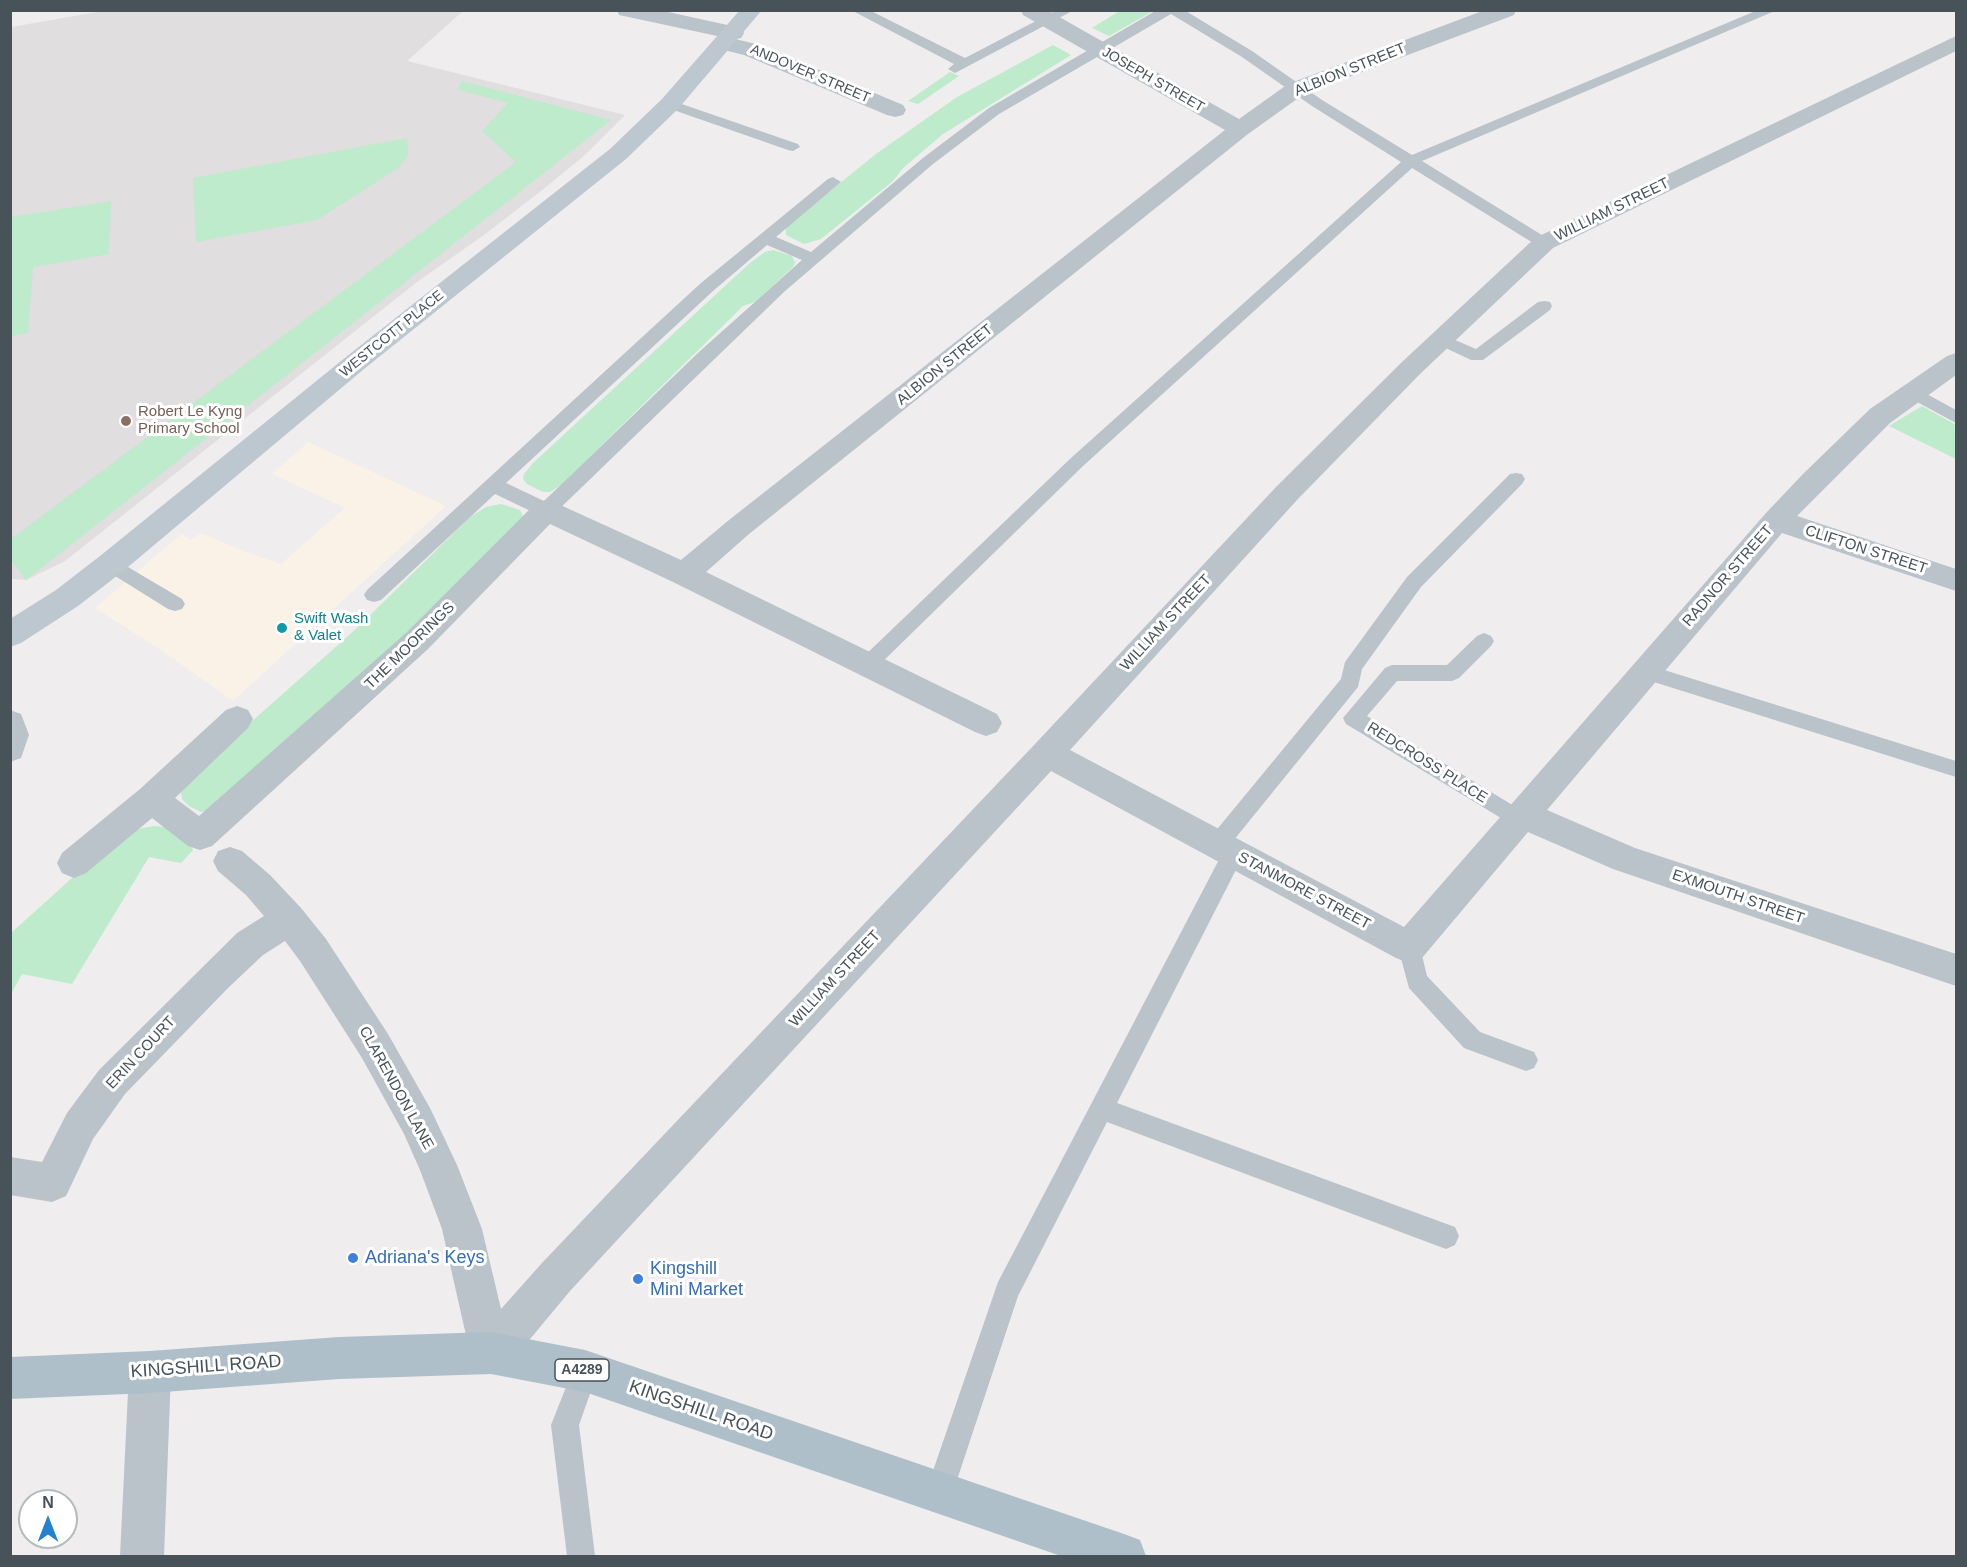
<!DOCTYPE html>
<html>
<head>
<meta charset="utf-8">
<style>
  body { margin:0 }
  #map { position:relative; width:1967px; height:1567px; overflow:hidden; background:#efeded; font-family:Helvetica,sans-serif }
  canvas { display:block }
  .frame { position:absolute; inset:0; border:12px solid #475259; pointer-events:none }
  .north { position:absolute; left:18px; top:1489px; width:60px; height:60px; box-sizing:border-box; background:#fff; border:2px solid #b5babd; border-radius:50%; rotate:0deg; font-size:16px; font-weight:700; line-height:24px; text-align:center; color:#475259 }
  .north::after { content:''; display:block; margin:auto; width:21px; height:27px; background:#2581d1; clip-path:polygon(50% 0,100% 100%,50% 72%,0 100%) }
</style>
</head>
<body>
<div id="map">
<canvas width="1967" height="1567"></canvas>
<div class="frame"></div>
<div class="north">N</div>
</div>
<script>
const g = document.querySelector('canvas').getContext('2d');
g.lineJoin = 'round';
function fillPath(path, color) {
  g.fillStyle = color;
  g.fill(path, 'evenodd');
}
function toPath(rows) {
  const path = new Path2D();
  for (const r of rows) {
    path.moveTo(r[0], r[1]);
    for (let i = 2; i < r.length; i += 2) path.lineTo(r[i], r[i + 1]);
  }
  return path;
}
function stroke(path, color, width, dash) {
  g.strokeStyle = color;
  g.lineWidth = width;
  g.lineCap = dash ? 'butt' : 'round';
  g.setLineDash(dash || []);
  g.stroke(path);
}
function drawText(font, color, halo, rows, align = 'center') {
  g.font = font + ' Helvetica,sans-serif';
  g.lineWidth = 6;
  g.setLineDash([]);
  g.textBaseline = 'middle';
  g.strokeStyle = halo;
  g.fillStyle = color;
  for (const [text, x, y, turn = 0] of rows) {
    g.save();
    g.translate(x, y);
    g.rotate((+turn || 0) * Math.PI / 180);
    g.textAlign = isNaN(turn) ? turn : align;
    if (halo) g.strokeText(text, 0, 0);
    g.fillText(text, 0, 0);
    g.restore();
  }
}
fillPath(toPath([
  [308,442,446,506,233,701,164,652,95,608,181,534,191,540,201,533,246,552,281,564,345,508,272,474]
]), '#faf2e6');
fillPath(toPath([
  [109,10,463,11,407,61,625,115,585,155,541,191,484,235,417,282,65,561,26,580,13,579,11,577,11,27]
]), '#e0dede');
fillPath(toPath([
  [1121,10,1153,11,1109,36,1092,28],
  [1053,45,1071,55,943,134,903,168,893,181,821,239,804,244,786,235,786,228,792,222,876,154,957,97],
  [950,72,959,76,918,104,908,101],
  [462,81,611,120,26,580,11,560,11,539,516,162,482,131,508,103,458,90],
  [407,138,408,155,398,168,317,220,196,242,193,178],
  [111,201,109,254,33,267,28,333,11,336,11,217],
  [773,250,792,256,795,263,793,267,755,302,743,306,561,485,550,492,543,492,527,484,523,479,524,474,533,463,750,263,765,252],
  [1922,406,1956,425,1956,459,1889,426],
  [501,504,520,510,524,519,415,627,208,811,201,812,189,806,182,799,180,785,356,629,470,517,486,507],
  [154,826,165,827,188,840,193,850,181,863,149,857,72,984,22,974,11,994,11,933,101,852,132,830]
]), '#bdebcb');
fillPath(toPath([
  [851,10,869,10,965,58,1057,10,1074,10,955,73,948,69,954,64,851,10],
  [1157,10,1184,10,1252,51,1322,100,1412,155,1758,10,1777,10,1422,161,1550,240,1552,243,1550,246,1538,246,1412,168,1083,466,874,670,867,673,860,670,857,665,860,660,1071,458,1401,162,1312,106,1242,57,1171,14,999,114,933,164,785,291,553,515,546,517,539,515,495,494,381,600,374,602,367,600,364,595,367,590,701,283,828,179,833,177,841,182,776,237,811,252,923,158,989,108,1157,10],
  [767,245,802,260,699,352,544,501,506,483,713,291,767,245],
  [670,100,798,144,800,147,793,151,788,150,665,107,663,104,670,100],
  [1544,301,1550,302,1552,306,1550,310,1483,360,1471,360,1435,343,1433,339,1435,335,1441,334,1476,349,1538,302,1544,301],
  [1912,386,1956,410,1956,423,1906,396,1903,392,1906,388,1912,386],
  [1516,473,1522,474,1525,479,1522,484,1421,587,1362,669,1358,687,1229,846,1233,845,1241,848,1244,854,1117,1103,1455,1227,1459,1236,1455,1245,1446,1249,1107,1122,1018,1296,949,1504,939,1508,929,1504,925,1494,998,1282,1223,852,1217,854,1209,851,1206,845,1209,839,1341,679,1345,662,1407,577,1510,474,1516,473],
  [111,557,182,599,185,604,182,609,175,611,168,609,104,569,102,564,104,559,111,557],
  [1484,633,1491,636,1494,641,1491,646,1459,678,1452,681,1397,681,1367,716,1527,814,1530,820,1527,826,1519,829,1346,724,1343,718,1385,668,1392,665,1447,665,1477,636,1484,633],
  [1645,664,1956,761,1956,777,1638,677,1635,672,1638,667,1645,664],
  [1409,937,1417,940,1420,947,1427,976,1480,1032,1534,1052,1538,1060,1534,1068,1526,1071,1464,1048,1409,988,1398,947,1401,940,1409,937],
  [585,1358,594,1362,598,1371,579,1425,595,1556,567,1556,551,1425,576,1362,585,1358]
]), '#b9c3c9');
fillPath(toPath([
  [617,10,659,10,741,28,744,33,741,38,735,39,760,45,903,105,906,110,903,115,895,117,887,115,744,55,716,48,713,43,716,38,722,37,619,15,617,10],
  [1021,10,1047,10,1239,119,1288,84,1485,10,1516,10,1514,15,1304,94,1248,134,749,534,706,572,997,714,1002,723,997,732,986,736,975,732,673,582,550,524,428,649,212,846,200,850,188,846,152,818,86,873,74,878,62,873,57,863,62,853,140,789,226,710,237,706,248,710,253,719,248,728,175,798,199,816,406,633,536,503,546,500,556,503,681,560,729,520,1225,130,1023,15,1021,10],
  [1956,36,1956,51,1553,248,1420,374,1297,500,1070,750,1404,927,1766,513,1803,474,1870,409,1947,356,1956,353,1956,375,1890,423,1797,516,1956,569,1956,591,1782,533,1547,810,1635,848,1956,954,1956,986,1613,869,1528,832,1422,958,1409,963,1396,958,1051,771,570,1291,506,1368,491,1374,476,1368,470,1353,442,1229,420,1170,404,1134,362,1058,300,961,285,941,263,955,228,988,125,1094,93,1139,66,1196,52,1202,10,1195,10,1157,42,1162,67,1113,99,1070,237,933,264,916,246,895,218,871,213,861,218,851,230,847,242,851,270,875,301,908,326,939,388,1034,430,1108,457,1165,482,1229,501,1309,542,1263,1035,744,1277,486,1402,362,1535,238,1956,36],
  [10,710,21,714,29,735,21,758,10,762,10,710],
  [150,1351,165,1357,171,1372,164,1556,120,1556,129,1372,135,1357,150,1351]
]), '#b9c3c9');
fillPath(toPath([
  [740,10,762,10,678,109,626,159,364,369,122,572,78,606,21,643,10,647,10,619,56,590,100,556,346,357,610,149,662,99,740,10]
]), '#bcc7d0');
fillPath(toPath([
  [491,1332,585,1350,1124,1534,1140,1540,1146,1556,1061,1556,585,1392,491,1374,339,1379,150,1393,10,1399,10,1357,150,1351,339,1337,491,1332]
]), '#aebfca');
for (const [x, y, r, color] of [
  [126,421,6,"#8d6e63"],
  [282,628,6,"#0f9aa8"],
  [353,1258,6,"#3f7fe0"],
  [638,1279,6,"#3f7fe0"]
]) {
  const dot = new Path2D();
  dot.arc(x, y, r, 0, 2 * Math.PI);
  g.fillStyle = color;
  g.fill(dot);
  stroke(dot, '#fff', 2);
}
drawText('14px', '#475259', '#fff', [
  ["ANDOVER STREET",810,74,23],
  ["JOSEPH STREET",1153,80,30],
  ["WESTCOTT PLACE",392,334,-39]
]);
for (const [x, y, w] of [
  [582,1370,54]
]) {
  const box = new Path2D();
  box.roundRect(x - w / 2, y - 11, w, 22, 4.5);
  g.fillStyle = '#fff';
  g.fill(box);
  stroke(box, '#475259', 1.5);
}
drawText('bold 14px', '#475259', null, [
  ["A4289",582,1370]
]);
drawText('15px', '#475259', '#fff', [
  ["ALBION STREET",1350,70,-22],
  ["WILLIAM STREET",1612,210,-26],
  ["ALBION STREET",945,365,-39],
  ["CLIFTON STREET",1866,550,18],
  ["RADNOR STREET",1728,576,-49],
  ["WILLIAM STREET",1166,623,-47],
  ["THE MOORINGS",410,646,-44],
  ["REDCROSS PLACE",1427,763,32],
  ["STANMORE STREET",1304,891,28],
  ["EXMOUTH STREET",1738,897,19],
  ["WILLIAM STREET",835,979,-47],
  ["ERIN COURT",141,1053,-47],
  ["CLARENDON LANE",396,1088,61]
]);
drawText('15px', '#785e54', '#fff', [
  ["Robert Le Kyng",138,412],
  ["Primary School",138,429]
], 'left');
drawText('15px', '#0d838f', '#fff', [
  ["Swift Wash",294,619],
  ["& Valet",294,636]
], 'left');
drawText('18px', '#366cbe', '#fff', [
  ["Adriana's Keys",365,1258],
  ["Kingshill",650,1269],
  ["Mini Market",650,1290]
], 'left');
drawText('18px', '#475259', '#fff', [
  ["KINGSHILL ROAD",206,1367,-4],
  ["KINGSHILL ROAD",701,1411,19]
]);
</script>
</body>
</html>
